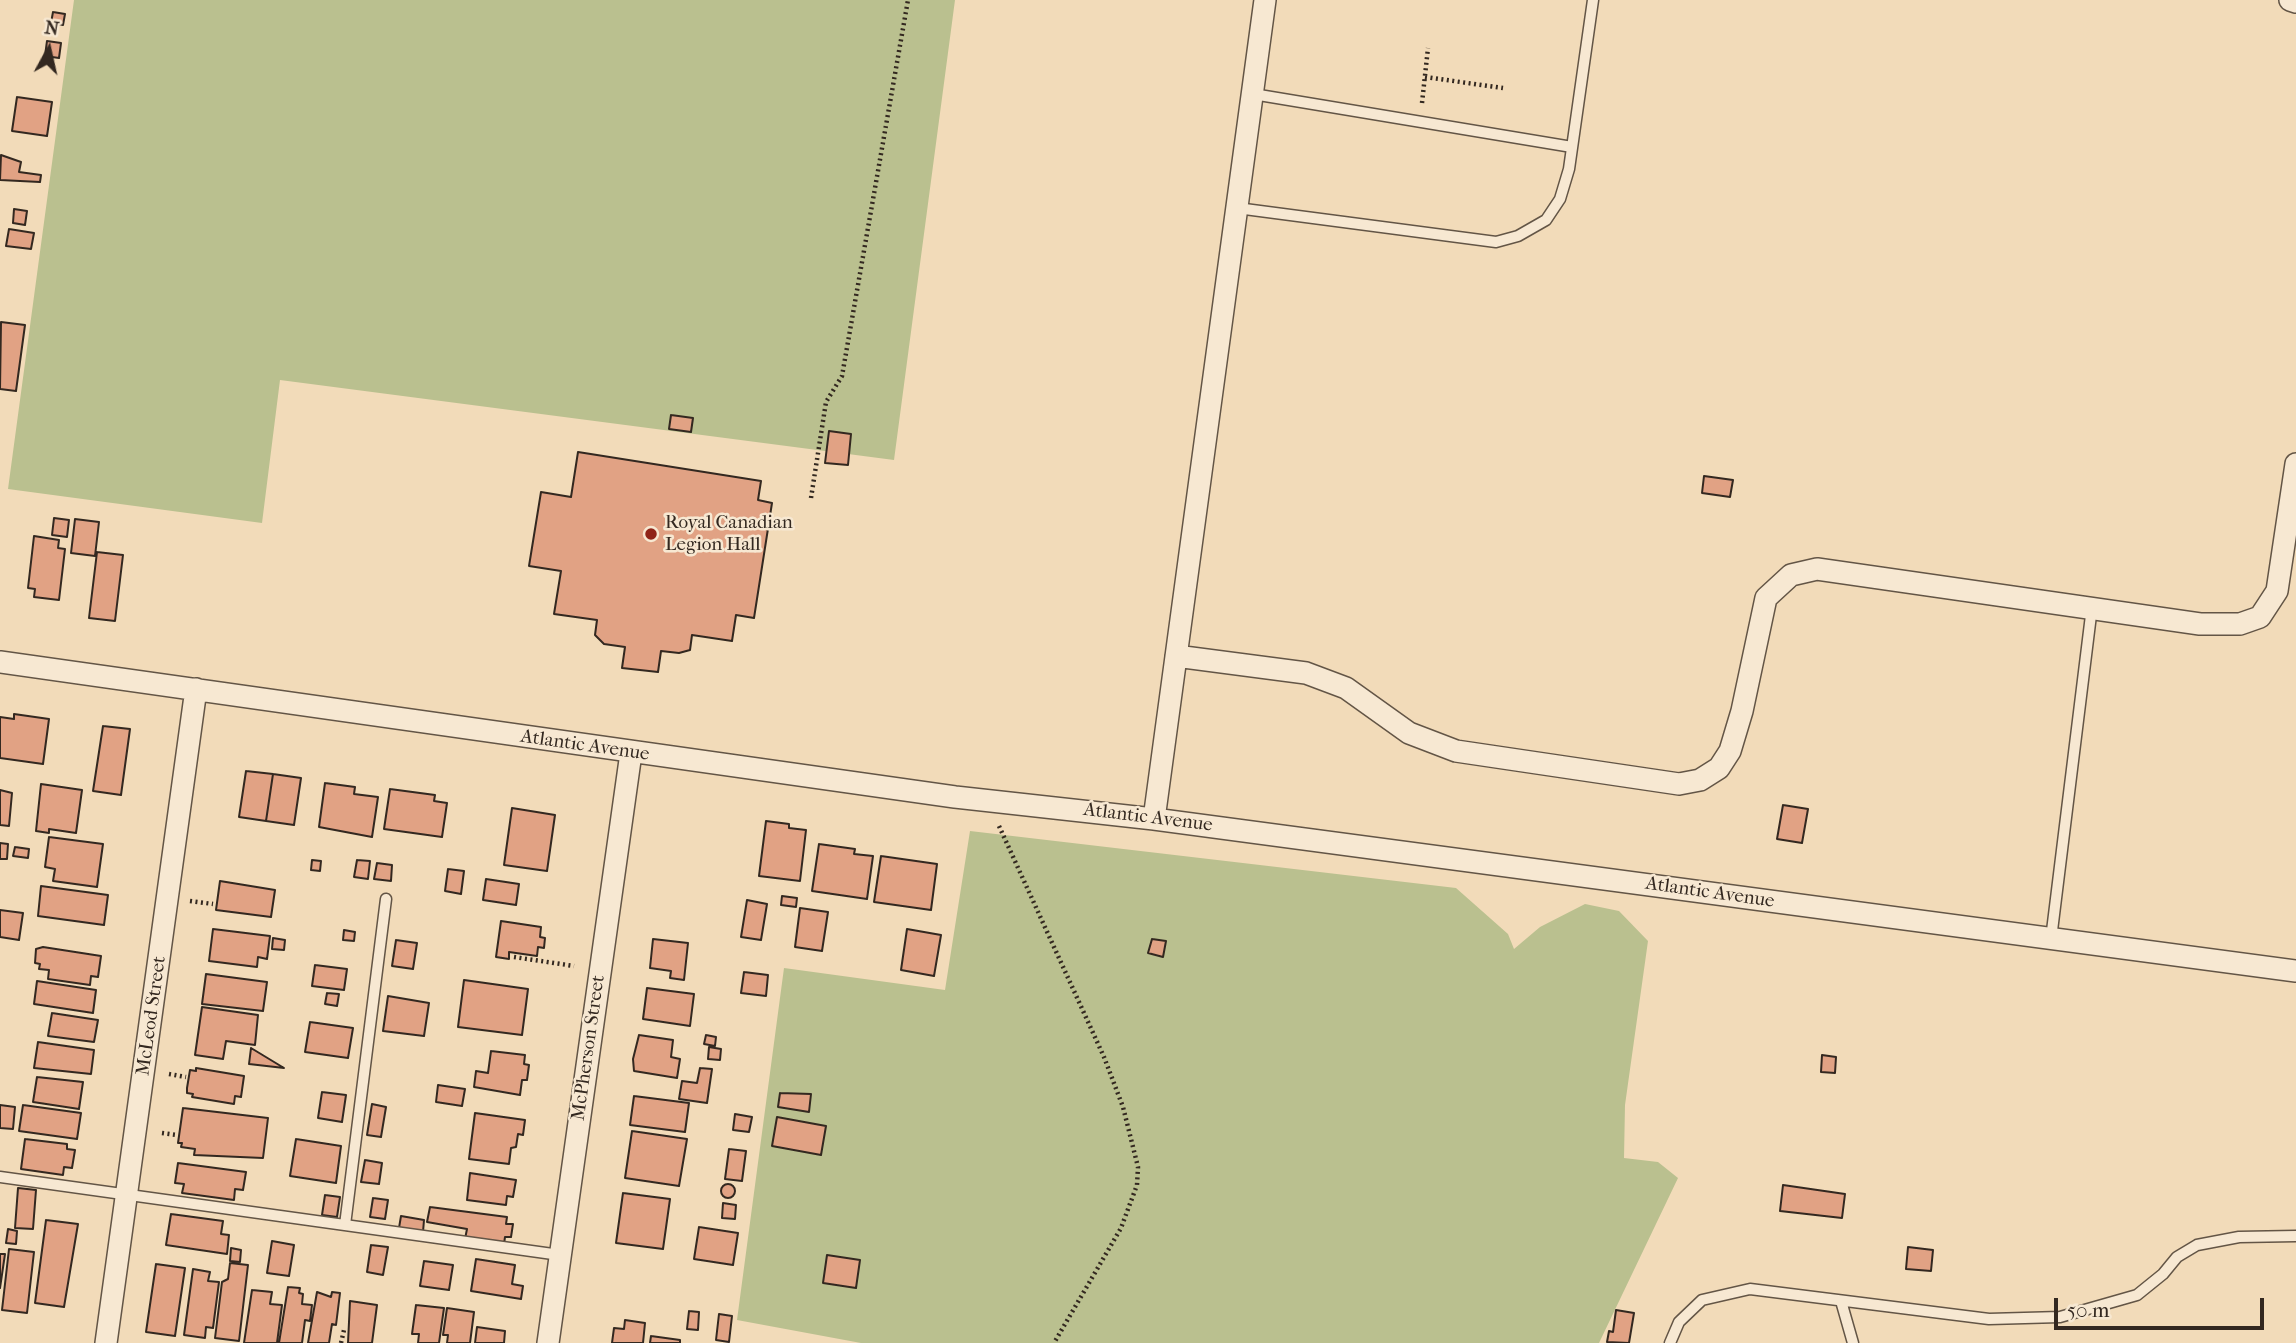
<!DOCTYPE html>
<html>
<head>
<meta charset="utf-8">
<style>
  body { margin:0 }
  #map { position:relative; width:2296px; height:1343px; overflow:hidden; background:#f2dbb9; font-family:"IM FELL French Canon",serif }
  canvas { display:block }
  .north { position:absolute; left:14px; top:14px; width:70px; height:70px; -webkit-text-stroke:5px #f7e8d2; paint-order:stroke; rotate:8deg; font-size:19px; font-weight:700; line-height:28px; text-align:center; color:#332820 }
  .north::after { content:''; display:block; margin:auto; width:24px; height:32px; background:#332820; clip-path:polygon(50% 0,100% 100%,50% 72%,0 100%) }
  .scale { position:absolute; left:2054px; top:1298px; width:210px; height:32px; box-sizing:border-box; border:4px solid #332820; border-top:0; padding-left:9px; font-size:21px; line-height:24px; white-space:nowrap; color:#332820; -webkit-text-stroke:5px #f7e8d2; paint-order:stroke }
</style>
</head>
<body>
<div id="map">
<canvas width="2296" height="1343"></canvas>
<div class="north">N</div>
<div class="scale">50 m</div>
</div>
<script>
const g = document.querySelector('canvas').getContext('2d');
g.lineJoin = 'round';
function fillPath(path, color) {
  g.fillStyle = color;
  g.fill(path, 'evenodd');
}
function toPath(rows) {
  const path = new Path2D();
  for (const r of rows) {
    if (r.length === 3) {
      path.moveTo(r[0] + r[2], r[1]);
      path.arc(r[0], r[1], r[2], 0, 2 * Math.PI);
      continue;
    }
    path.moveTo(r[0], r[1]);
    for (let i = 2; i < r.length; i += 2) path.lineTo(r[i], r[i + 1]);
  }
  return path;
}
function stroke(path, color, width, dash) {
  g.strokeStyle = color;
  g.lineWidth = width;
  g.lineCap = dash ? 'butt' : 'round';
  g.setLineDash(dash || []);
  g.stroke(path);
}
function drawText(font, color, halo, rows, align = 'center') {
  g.font = font + ' "IM FELL French Canon",serif';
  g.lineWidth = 5;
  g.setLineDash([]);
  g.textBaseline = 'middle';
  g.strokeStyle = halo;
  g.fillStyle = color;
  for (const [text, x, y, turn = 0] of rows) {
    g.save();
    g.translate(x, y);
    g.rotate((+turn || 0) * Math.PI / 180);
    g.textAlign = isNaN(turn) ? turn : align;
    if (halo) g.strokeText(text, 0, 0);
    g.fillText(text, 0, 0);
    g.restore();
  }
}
fillPath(toPath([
  [74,0,955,0,894,460,280,380,262,523,8,489],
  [970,831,1456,888,1508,934,1514,949,1540,927,1585,904,1619,911,1648,941,1625,1105,1624,1158,1658,1162,1678,1178,1599,1343,861,1343,737,1320,784,968,945,990]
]), '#bac08f');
const building = toPath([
  [53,12,65,14,63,25,51,23,53,12],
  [47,41,61,43,59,58,45,56,47,41],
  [17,97,52,102,47,136,12,131,17,97],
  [1,155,21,162,19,172,41,175,40,182,0,180,1,155],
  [14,209,27,211,25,225,13,223,14,209],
  [9,229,34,233,31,249,6,246,9,229],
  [1,322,25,325,16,391,0,389,1,322],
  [671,415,693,418,691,432,669,429,671,415],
  [829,431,851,434,848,465,825,463,829,431],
  [578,452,761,481,758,500,772,503,754,618,736,615,732,641,692,635,690,650,679,653,661,651,658,672,622,668,625,647,604,644,595,635,597,620,554,614,561,571,529,566,541,492,571,497,578,452],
  [1704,476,1733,480,1730,497,1702,493,1704,476],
  [54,518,69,520,67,537,52,535,54,518],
  [75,519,99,522,95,556,71,553,75,519],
  [34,536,59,540,58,548,65,549,59,600,34,597,35,589,28,588,34,536],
  [97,552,123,555,115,621,89,618,97,552],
  [14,714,49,719,43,764,0,758,0,717,14,719,14,714],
  [103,726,130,729,121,795,93,791,103,726],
  [246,771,273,774,266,821,239,817,246,771],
  [273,774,301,778,294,825,266,821,273,774],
  [325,783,355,787,354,794,378,797,372,837,319,827,325,783],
  [41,784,82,790,76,833,49,829,49,833,36,831,41,784],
  [390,789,435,795,434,801,447,803,442,837,384,829,390,789],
  [0,790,12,793,9,826,0,825,0,790],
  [1783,805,1808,809,1802,843,1777,839,1783,805],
  [512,808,555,815,547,871,504,865,512,808],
  [766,821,789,824,789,828,806,830,800,881,759,876,766,821],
  [49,837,103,844,97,887,53,881,55,869,45,867,49,837],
  [0,843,8,844,7,859,0,859,0,843],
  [819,844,855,849,854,854,873,856,867,899,812,891,819,844],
  [15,847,29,849,28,858,13,856,15,847],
  [881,856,937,864,931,910,874,902,881,856],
  [312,860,321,861,320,871,311,870,312,860],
  [357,860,370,861,368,879,354,877,357,860],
  [377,863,392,865,391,881,374,879,377,863],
  [448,869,464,871,461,894,445,891,448,869],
  [486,879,519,884,516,905,483,900,486,879],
  [220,881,275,890,271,917,216,910,220,881],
  [41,886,108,895,104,925,38,916,41,886],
  [782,896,797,898,796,907,781,905,782,896],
  [747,900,767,904,761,940,741,937,747,900],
  [800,908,828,912,822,951,795,947,800,908],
  [0,910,23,913,19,940,0,937,0,910],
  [501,921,541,927,540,937,545,938,544,948,538,947,537,956,509,952,509,959,496,957,501,921],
  [213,929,270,936,267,959,258,957,257,967,209,961,213,929],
  [907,929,941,935,934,976,901,970,907,929],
  [344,930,355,932,354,941,343,940,344,930],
  [273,938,285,940,284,950,272,949,273,938],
  [653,939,688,943,684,980,670,978,671,971,650,968,653,939],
  [1152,939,1166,941,1163,957,1148,953,1152,939],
  [396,940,417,943,413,969,392,966,396,940],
  [43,947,101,956,98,977,91,976,90,985,48,979,49,970,39,969,40,964,35,963,36,949,43,947],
  [315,965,347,969,344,990,312,986,315,965],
  [744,972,768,975,766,996,741,993,744,972],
  [206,974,267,982,263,1011,202,1004,206,974],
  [464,980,528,989,522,1035,458,1027,464,980],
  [37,981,96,990,93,1013,34,1004,37,981],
  [647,988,694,994,690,1026,643,1019,647,988],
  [327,993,339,994,337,1006,325,1004,327,993],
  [388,996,429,1003,424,1036,383,1031,388,996],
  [202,1007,258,1015,255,1045,226,1041,223,1059,195,1055,202,1007],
  [52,1013,98,1020,94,1042,48,1036,52,1013],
  [310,1022,353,1028,348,1058,305,1052,310,1022],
  [639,1035,673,1040,671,1057,680,1059,677,1078,634,1071,633,1059,639,1035],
  [706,1035,716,1037,715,1046,704,1044,706,1035],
  [38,1042,94,1050,91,1074,34,1068,38,1042],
  [709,1047,721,1049,720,1060,708,1059,709,1047],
  [251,1048,284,1068,249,1064,251,1048],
  [491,1051,525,1055,524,1064,529,1065,527,1080,522,1080,520,1095,474,1087,476,1071,488,1073,491,1051],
  [1822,1055,1836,1057,1835,1073,1821,1072,1822,1055],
  [196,1068,244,1076,241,1097,235,1096,234,1104,192,1097,193,1094,187,1093,187,1088,190,1070,196,1071,196,1068],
  [700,1068,712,1069,707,1103,679,1099,682,1081,697,1083,700,1068],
  [37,1077,83,1082,79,1109,33,1102,37,1077],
  [438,1085,465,1089,462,1106,436,1102,438,1085],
  [322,1092,346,1095,342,1122,318,1118,322,1092],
  [780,1093,811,1094,809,1112,778,1107,780,1093],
  [634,1096,689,1103,685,1132,630,1125,634,1096],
  [372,1104,386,1107,381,1137,367,1135,372,1104],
  [0,1105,15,1107,13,1129,0,1128,0,1105],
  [23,1105,81,1113,77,1139,19,1131,23,1105],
  [183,1108,268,1118,263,1158,194,1155,195,1149,181,1147,182,1143,178,1143,183,1108],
  [475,1113,525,1120,523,1135,518,1134,516,1147,511,1148,509,1164,469,1159,475,1113],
  [735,1114,752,1117,749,1132,733,1130,735,1114],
  [777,1117,826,1126,821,1155,772,1146,777,1117],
  [632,1131,687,1139,679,1186,625,1178,632,1131],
  [25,1139,67,1144,67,1149,75,1150,72,1168,64,1167,63,1175,21,1169,25,1139],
  [296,1139,341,1146,336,1183,290,1176,296,1139],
  [729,1149,746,1151,742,1181,725,1179,729,1149],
  [365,1160,382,1163,379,1184,361,1182,365,1160],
  [178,1163,246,1172,243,1190,235,1189,234,1200,182,1193,184,1184,175,1183,178,1163],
  [470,1173,516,1180,513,1197,507,1196,506,1205,467,1200,470,1173],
  [728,1191,7],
  [1783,1185,1845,1194,1842,1218,1780,1211,1783,1185],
  [18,1188,36,1190,33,1229,15,1228,18,1188],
  [623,1193,670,1199,663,1249,616,1243,623,1193],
  [325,1195,340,1197,337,1217,322,1215,325,1195],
  [373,1198,388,1200,385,1219,370,1217,373,1198],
  [723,1203,736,1205,735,1219,722,1218,723,1203],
  [430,1207,507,1217,506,1224,513,1224,511,1237,505,1237,504,1244,465,1239,467,1229,427,1222,430,1207],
  [171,1214,223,1221,221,1234,229,1235,227,1254,166,1245,171,1214],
  [401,1216,424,1220,423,1232,399,1228,401,1216],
  [46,1220,78,1224,64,1307,35,1303,46,1220],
  [699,1227,738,1233,733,1265,694,1259,699,1227],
  [8,1229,17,1231,16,1244,6,1243,8,1229],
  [272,1241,294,1245,289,1276,267,1273,272,1241],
  [371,1245,388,1247,383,1275,367,1272,371,1245],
  [1908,1247,1933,1250,1931,1271,1906,1269,1908,1247],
  [231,1248,241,1250,240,1262,230,1261,231,1248],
  [9,1249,34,1252,27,1313,2,1310,9,1249],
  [0,1254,5,1254,0,1288,0,1254],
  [827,1255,860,1260,856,1288,823,1283,827,1255],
  [476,1259,515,1265,512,1284,523,1286,521,1299,471,1291,476,1259],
  [424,1261,453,1265,449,1290,420,1286,424,1261],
  [230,1263,248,1265,239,1341,215,1338,222,1282,228,1279,230,1263],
  [156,1264,185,1268,175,1336,146,1332,156,1264],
  [193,1269,210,1272,208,1281,219,1282,213,1328,206,1327,205,1338,184,1335,193,1269],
  [288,1287,300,1288,299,1293,303,1294,302,1304,312,1305,310,1321,305,1320,302,1343,279,1343,288,1287],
  [252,1290,272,1292,270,1304,282,1305,277,1343,244,1343,252,1290],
  [317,1292,331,1297,332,1292,340,1293,336,1325,332,1324,329,1343,308,1343,317,1292],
  [350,1301,377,1305,372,1343,348,1343,350,1301],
  [416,1305,444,1308,439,1343,418,1343,419,1334,412,1334,416,1305],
  [447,1308,474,1312,470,1343,447,1343,448,1335,443,1335,447,1308],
  [1616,1310,1634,1313,1629,1343,1607,1342,1609,1331,1613,1332,1616,1310],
  [689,1311,699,1312,698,1330,687,1329,689,1311],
  [719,1314,732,1316,729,1342,716,1340,719,1314],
  [625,1320,645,1323,643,1343,612,1343,614,1328,624,1329,625,1320],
  [477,1327,505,1331,504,1343,475,1343,477,1327],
  [651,1336,680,1340,680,1343,650,1343,651,1336]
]);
fillPath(building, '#e1a284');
stroke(building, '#332820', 2);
const lane = toPath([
  [1253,94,1572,147],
  [1237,208,1496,242,1518,236,1546,220,1560,199,1569,169,1593,0],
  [2051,939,2092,607],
  [0,1177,560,1255],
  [345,1225,386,899],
  [1841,1301,1853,1343],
  [1670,1343,1679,1322,1702,1300,1750,1289,1989,1319,2060,1317,2137,1295,2163,1274,2177,1257,2197,1245,2239,1237,2296,1236]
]);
const street = toPath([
  [2290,0,2296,2],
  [1176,656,1306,673,1346,688,1409,733,1456,751,1679,784,1700,780,1719,768,1730,751,1742,711,1766,598,1791,575,1817,569,2200,624,2240,624,2260,617,2277,591,2296,464],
  [0,662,955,797,1154,819,2296,971],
  [1154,819,1265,0],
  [106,1343,196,689],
  [548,1343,631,753]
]);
stroke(lane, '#635546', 13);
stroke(street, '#635546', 24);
stroke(toPath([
  [1425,77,1503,88],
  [1422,103,1428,48],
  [811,498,826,402,842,376,908,0],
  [999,826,1104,1057,1123,1107,1138,1167,1137,1185,1121,1228,1054,1343],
  [190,901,213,904],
  [514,957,574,966],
  [169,1074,186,1077],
  [162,1133,177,1135],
  [341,1343,344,1330]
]), '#332820', 4.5, [2, 3.5]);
stroke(lane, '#f7e8d2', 10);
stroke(street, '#f7e8d2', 21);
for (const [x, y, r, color] of [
  [651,534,7,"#8f2418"]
]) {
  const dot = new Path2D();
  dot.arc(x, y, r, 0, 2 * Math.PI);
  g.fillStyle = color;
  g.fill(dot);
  stroke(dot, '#f7e8d2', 2.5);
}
drawText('19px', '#332820', '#f7e8d2', [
  ["Royal Canadian",665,523],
  ["Legion Hall",665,545]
], 'left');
drawText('19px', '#332820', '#f7e8d2', [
  ["Atlantic Avenue",585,746,8],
  ["Atlantic Avenue",1148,818,7],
  ["Atlantic Avenue",1710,893,8],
  ["McLeod Street",152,1016,-82],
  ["McPherson Street",589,1048,-82]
]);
</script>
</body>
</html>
